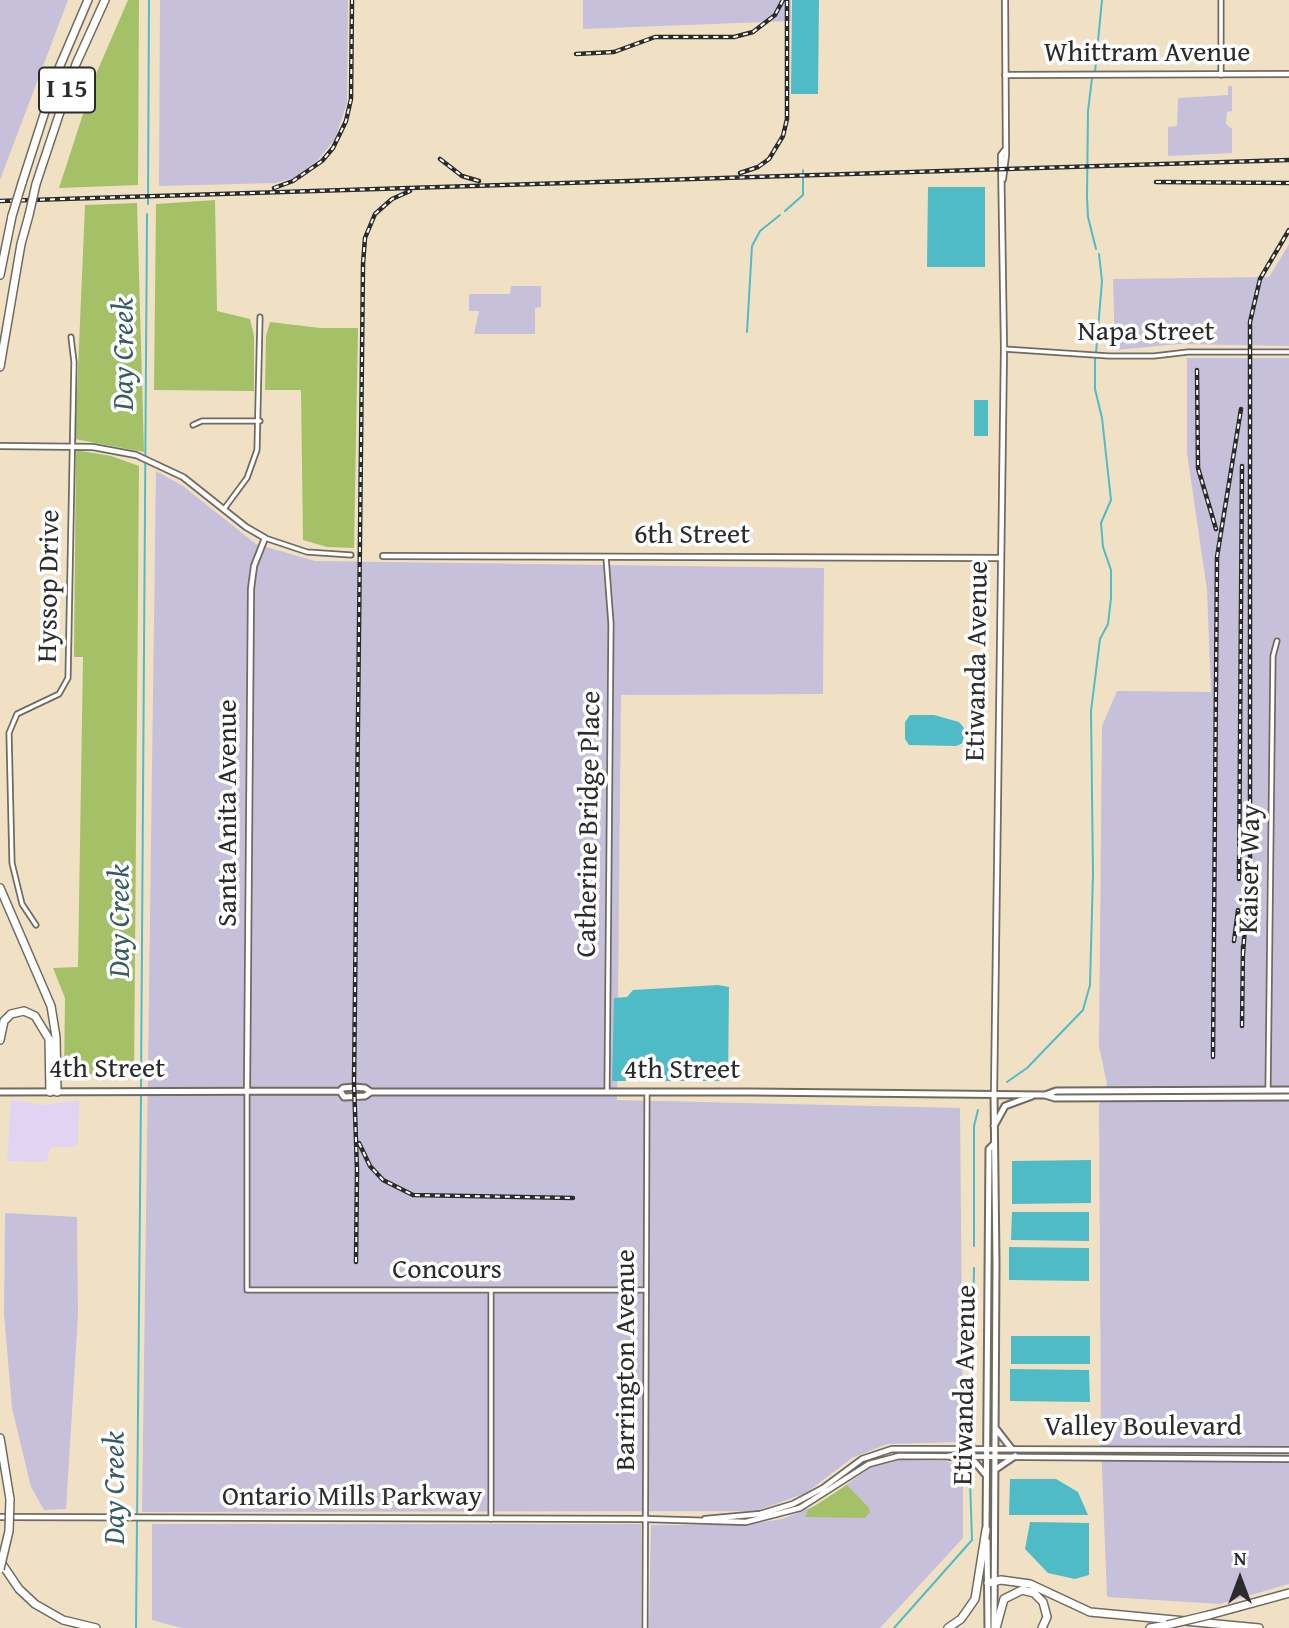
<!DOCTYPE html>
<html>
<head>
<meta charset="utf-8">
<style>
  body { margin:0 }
  #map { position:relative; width:1289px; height:1628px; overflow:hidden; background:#f1e1c4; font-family:"Gentium Book Plus",serif }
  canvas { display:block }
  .north { position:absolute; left:1205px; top:1544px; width:70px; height:70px; -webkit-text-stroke:5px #fff; paint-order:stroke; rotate:0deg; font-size:19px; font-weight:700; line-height:28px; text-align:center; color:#2b2b2b }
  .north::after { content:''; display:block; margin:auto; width:24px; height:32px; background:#2b2b2b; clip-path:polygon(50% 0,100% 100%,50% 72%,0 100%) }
</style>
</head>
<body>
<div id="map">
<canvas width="1289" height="1628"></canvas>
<div class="north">N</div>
</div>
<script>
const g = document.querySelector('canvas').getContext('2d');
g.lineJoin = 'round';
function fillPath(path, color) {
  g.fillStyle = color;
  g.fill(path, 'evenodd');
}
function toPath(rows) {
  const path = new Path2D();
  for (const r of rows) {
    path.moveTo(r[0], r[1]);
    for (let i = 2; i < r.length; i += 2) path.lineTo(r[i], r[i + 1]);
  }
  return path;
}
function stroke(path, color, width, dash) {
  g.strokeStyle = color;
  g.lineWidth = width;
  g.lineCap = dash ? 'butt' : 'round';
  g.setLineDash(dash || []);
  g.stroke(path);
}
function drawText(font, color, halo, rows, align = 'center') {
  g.font = font + ' "Gentium Book Plus",serif';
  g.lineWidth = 7;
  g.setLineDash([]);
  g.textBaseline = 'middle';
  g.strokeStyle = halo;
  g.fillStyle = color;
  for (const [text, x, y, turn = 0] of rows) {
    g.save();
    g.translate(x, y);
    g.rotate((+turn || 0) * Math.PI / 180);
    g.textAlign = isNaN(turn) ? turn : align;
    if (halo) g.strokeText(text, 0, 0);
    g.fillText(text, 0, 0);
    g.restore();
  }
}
fillPath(toPath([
  [11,1100,44,1105,79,1100,78,1144,73,1147,51,1147,46,1162,7,1161]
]), '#e3d3f3');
fillPath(toPath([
  [0,0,68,0,0,180],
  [160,0,348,0,347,103,335,139,317,161,294,178,276,183,159,186],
  [583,0,791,0,791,21,583,29],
  [1228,86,1232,86,1232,111,1227,112,1226,124,1232,129,1232,153,1168,156,1168,127,1177,126,1178,98,1228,95],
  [1289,244,1289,346,1179,344,1115,350,1113,279,1269,277],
  [511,286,541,286,541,307,535,308,535,334,474,334,479,311,469,311,469,294,510,294],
  [1187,358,1289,358,1289,1584,1220,1604,1107,1597,1101,1443,1099,1105,1107,1084,1099,1046,1102,726,1117,691,1211,692,1207,590,1187,453],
  [156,471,183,486,256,544,315,561,824,568,823,694,621,695,617,1100,960,1108,963,1442,887,1444,852,1458,806,1493,756,1511,142,1512],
  [5,1213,77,1217,78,1315,66,1509,44,1510,31,1487,12,1408,4,1314],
  [900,1460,945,1461,957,1465,963,1475,963,1538,880,1628,649,1628,651,1525,744,1525,782,1519,819,1504,871,1467],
  [152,1524,641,1524,641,1628,181,1628,152,1620]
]), '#c6c0da');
fillPath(toPath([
  [128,0,139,0,138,185,59,188,96,74],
  [215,200,217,311,250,319,254,336,254,391,154,390,156,204],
  [137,203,144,452,75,439,85,205],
  [270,322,320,328,358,328,354,548,327,547,303,540,301,390,265,390,266,336],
  [76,450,111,456,139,466,134,1077,64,1073,65,998,53,968,78,967,83,657,74,657],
  [847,1485,869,1508,870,1512,865,1518,805,1517,808,1510]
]), '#a4c168');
fillPath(toPath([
  [792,0,819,0,818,94,791,94],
  [928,187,985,187,985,267,927,267],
  [974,400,988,400,988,436,974,436],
  [910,715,934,715,959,722,964,728,963,743,956,746,909,745,905,739,905,722],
  [718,985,729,987,728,1081,612,1081,614,998,627,997,633,990],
  [1091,1160,1091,1203,1012,1204,1012,1161],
  [1012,1212,1089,1212,1089,1241,1011,1240],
  [1009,1247,1089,1248,1089,1281,1009,1280],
  [1011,1336,1090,1336,1090,1364,1011,1364],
  [1010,1369,1089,1370,1090,1402,1010,1401],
  [1010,1479,1056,1479,1078,1492,1088,1515,1009,1515],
  [1030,1522,1089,1523,1089,1575,1075,1579,1048,1573,1025,1549]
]), '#4ebbc7');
stroke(toPath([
  [1095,72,1102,0],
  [1092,78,1088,111,1087,197,1088,217,1096,249],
  [148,204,149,0],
  [785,211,803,195,803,170],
  [747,332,752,246,760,231,780,215],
  [1096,353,1102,281,1099,254],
  [1007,1082,1027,1068,1083,1010,1090,985,1093,874,1091,711,1100,639,1108,624,1111,598,1111,570,1103,547,1101,523,1111,500,1102,418,1095,389,1095,359],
  [141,1088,147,214],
  [974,1246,974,1126,978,1110],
  [971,1439,974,1268],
  [136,1628,141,1094],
  [894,1628,972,1540,970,1480]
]), '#4ebbc7', 2);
const street = toPath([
  [1221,75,1221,0],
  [1004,349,1109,356,1154,356,1188,352,1289,352],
  [193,425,202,421,260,421],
  [224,509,247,478,257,450,260,317],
  [265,538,307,552,351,555],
  [606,557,611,624,607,1092],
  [36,925,22,904,12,863,9,733,17,714,59,694,68,678,74,362,71,337],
  [1268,1090,1273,656,1277,641],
  [247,1091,247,1290,646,1290],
  [491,1519,491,1290],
  [645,1628,647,1092]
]);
const secondary = toPath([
  [1005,75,1289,74],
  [1003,179,1006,155,1005,0],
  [0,446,93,447,136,455,183,477,246,527,265,538,254,566,251,589,247,1091],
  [383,556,1000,558],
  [994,1094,1004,349,1001,155,1004,151],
  [0,1517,645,1519,746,1522,800,1508,869,1464,899,1456,1289,1459],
  [705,1519,760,1514,793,1504,823,1488,862,1459,892,1449,1289,1450]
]);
const primary = toPath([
  [340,1091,344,1097,365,1096,371,1092,752,1092,1045,1095,1055,1098,1289,1097],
  [0,1092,340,1091,343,1088,354,1087,365,1088,371,1092],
  [1045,1095,1056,1091,1289,1090],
  [994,1126,1005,1106,1032,1096],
  [997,1430,1011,1448],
  [949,1456,975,1462,985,1474],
  [996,1469,1015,1456],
  [986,1531,989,1149,994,1144],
  [987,1541,988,1628],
  [994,1628,996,1263,994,1094]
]);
const highway = toPath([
  [22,183,59,68,88,0],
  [36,184,76,64,105,0],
  [0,275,12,216],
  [0,367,21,244,29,215],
  [0,888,51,1006,56,1037,57,1092],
  [0,1040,4,1021,11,1014,24,1011,35,1016,49,1039,50,1092],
  [0,1438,10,1499],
  [0,1561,19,1589,35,1604,63,1620,96,1628],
  [988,1583,1001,1580,1030,1584,1090,1612,1259,1628],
  [1209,1615,1289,1593],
  [948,1628,961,1619,975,1599,986,1530],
  [996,1628,1004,1599,1022,1590,1034,1593,1043,1602,1047,1617,1042,1628],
  [1150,1628,1167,1625]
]);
stroke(street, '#706b61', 7);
stroke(secondary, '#706b61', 8);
stroke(primary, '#706b61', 9);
stroke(highway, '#706b61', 10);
stroke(street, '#fff', 3.5);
stroke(secondary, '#fff', 4.5);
stroke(primary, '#fff', 5);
stroke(highway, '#fff', 7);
const rail = toPath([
  [576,54,614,52,655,37,734,37,753,32,775,15,783,0],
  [440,159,462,176,479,181],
  [740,173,758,167,769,159,783,136,787,119,787,0],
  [1156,182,1289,183],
  [274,188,293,181,322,161,333,148,346,121,351,99,352,0],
  [0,201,1289,160],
  [1197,370,1198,468,1216,529],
  [1239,879,1242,466],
  [1234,941,1238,910],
  [1243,954,1250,857,1250,322,1260,279,1289,230],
  [1242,1026,1243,946],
  [1213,1057,1217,557,1241,409],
  [359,1143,370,1166,383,1180,413,1195,573,1198],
  [356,1262,357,1170,354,1083,363,264,365,238,375,214,392,199,410,191]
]);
stroke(rail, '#2b2b2b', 4.5);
stroke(rail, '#fff', 2, [5]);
const highwayBridge = toPath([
  [29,215,36,184],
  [12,216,22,183],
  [0,1569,9,1531,10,1499],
  [1167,1625,1209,1615]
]);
stroke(highwayBridge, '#706b61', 10, []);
stroke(highwayBridge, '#fff', 7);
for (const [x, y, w] of [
  [67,90,56]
]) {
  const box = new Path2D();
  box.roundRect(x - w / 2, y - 22.5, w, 45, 5);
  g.fillStyle = '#fff';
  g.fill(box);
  stroke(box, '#2b2b2b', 2);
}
drawText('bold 26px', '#2b2b2b', null, [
  ["I 15",67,90]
]);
drawText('28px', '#2b2b2b', '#fff', [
  ["Whittram Avenue",1147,54],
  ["Napa Street",1146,333],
  ["6th Street",692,536],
  ["Hyssop Drive",50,586,-89],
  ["Etiwanda Avenue",978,661,-89],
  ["Santa Anita Avenue",229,813,-90],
  ["Catherine Bridge Place",590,824,-89],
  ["Kaiser Way",1251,869,-89],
  ["4th Street",107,1070],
  ["4th Street",682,1071],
  ["Concours",447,1271],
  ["Barrington Avenue",627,1360,-90],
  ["Etiwanda Avenue",966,1385,-89],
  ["Valley Boulevard",1143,1428],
  ["Ontario Mills Parkway",352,1498]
]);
drawText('italic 30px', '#375d62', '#fff', [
  ["Day Creek",125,354,-90],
  ["Day Creek",121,921,-90],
  ["Day Creek",116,1488,-90]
]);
</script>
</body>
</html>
